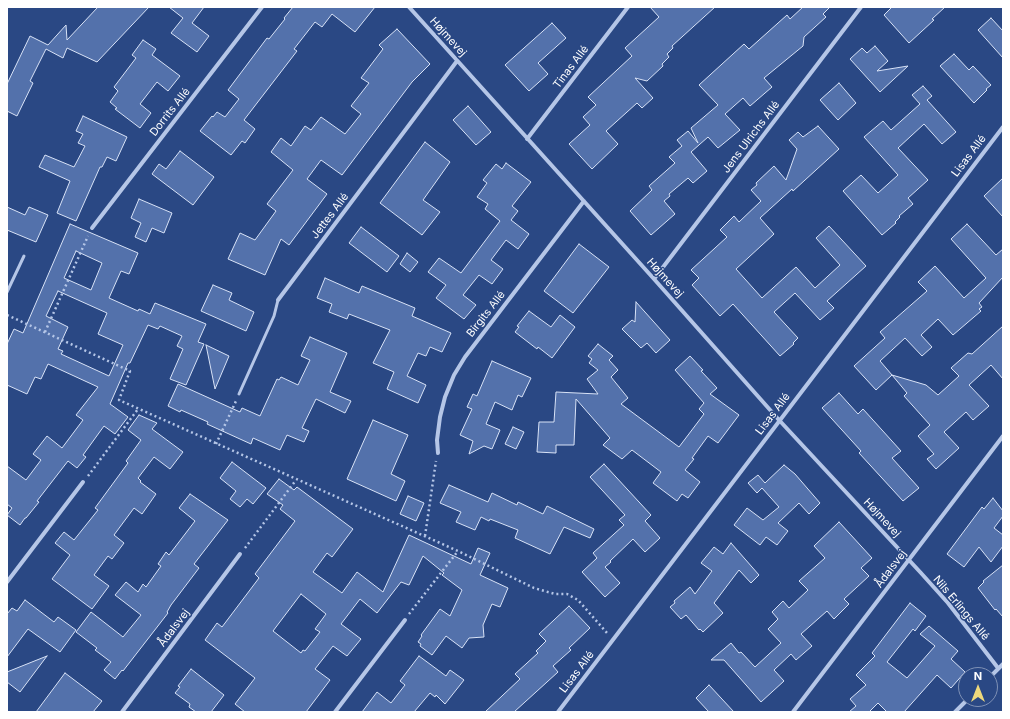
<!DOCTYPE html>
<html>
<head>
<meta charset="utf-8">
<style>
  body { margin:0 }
  #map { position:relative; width:1010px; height:719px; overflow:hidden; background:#2a4884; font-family:Inter,sans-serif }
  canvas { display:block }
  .frame { position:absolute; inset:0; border:8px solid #fff; pointer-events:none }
  .north { position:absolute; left:958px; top:667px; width:40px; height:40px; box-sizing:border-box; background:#2a4884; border:1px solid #7f91b5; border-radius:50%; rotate:0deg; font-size:11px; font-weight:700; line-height:16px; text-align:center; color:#fff }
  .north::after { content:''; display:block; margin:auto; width:14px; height:18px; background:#edd87c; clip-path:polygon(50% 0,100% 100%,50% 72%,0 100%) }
</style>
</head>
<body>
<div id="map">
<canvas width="1010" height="719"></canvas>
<div class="frame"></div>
<div class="north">N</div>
</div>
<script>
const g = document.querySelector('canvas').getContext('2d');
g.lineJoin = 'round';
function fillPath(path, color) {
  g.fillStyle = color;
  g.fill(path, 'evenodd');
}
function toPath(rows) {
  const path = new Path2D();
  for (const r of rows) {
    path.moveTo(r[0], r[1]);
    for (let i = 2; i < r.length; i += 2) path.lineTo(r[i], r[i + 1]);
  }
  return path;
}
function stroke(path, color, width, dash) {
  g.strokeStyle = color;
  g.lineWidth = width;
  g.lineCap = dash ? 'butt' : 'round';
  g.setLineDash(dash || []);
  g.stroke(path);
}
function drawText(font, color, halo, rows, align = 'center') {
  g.font = font + ' Inter,sans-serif';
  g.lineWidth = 3;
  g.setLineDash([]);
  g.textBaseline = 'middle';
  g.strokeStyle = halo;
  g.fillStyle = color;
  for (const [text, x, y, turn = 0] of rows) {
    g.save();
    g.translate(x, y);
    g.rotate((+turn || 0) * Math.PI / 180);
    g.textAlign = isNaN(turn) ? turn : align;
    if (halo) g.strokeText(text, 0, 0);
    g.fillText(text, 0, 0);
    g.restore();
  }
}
const building = toPath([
  [98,7,149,7,97,62,67,48,63,58,46,49,30,81,33,83,17,116,7,111,7,84,30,36,48,45,66,25,67,40,98,7],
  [169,7,204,7,192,23,209,36,197,52,171,33,183,18,169,7],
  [293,7,375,7,355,32,332,14,322,27,315,22,294,49,297,51,244,120,255,129,245,143,242,141,231,155,200,131,212,116,213,117,217,112,225,117,239,99,228,90,267,38,269,39,285,19,284,18,293,7],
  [650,7,715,7,672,46,673,48,667,54,669,57,662,64,663,66,647,81,635,78,653,98,642,108,637,103,606,131,618,144,592,169,569,144,590,125,583,117,596,105,588,97,632,56,625,48,659,17,650,7],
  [803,7,830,7,823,14,826,17,804,37,803,46,764,78,772,87,750,106,743,98,725,114,740,130,718,148,708,137,691,152,707,171,693,183,688,178,669,194,670,196,664,201,675,214,651,235,630,211,652,190,649,186,675,163,669,157,682,146,677,140,688,131,698,143,691,128,718,105,699,85,744,44,749,49,787,15,790,19,803,7],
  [892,7,945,7,932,19,934,20,909,43,884,15,892,7],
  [991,18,1003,31,1003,58,978,30,991,18],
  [552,23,566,38,538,63,548,74,529,91,505,65,552,23],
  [397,29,430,64,412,82,342,175,321,160,307,179,327,194,289,245,281,239,265,275,228,259,240,233,255,240,276,211,267,204,293,170,271,152,281,138,291,146,305,126,311,130,321,117,345,134,361,114,351,106,369,83,361,78,383,49,379,45,397,29],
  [143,40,156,49,152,55,180,76,168,91,157,82,140,104,151,113,140,128,115,109,117,108,110,102,118,91,114,87,136,58,132,55,143,40],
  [875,46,888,61,877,71,908,66,880,92,850,59,862,48,867,53,875,46],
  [954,54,969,70,973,66,991,85,986,89,987,90,974,103,940,66,954,54],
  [839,83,856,103,838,120,820,100,839,83],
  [923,86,932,96,927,100,956,132,942,144,924,124,898,148,928,180,908,198,913,204,899,216,900,217,895,222,896,223,882,235,843,191,861,175,878,193,898,175,864,137,883,121,891,130,920,104,912,95,923,86],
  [468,106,491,132,476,145,453,120,468,106],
  [83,116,127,137,116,161,107,157,102,167,100,167,76,221,57,213,70,181,39,167,45,155,74,167,85,146,78,143,83,134,76,131,83,116],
  [818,126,839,149,793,191,792,189,760,218,774,234,736,269,762,298,796,267,815,288,840,265,816,238,829,226,866,266,827,301,834,308,820,320,795,293,774,312,798,338,793,343,794,344,780,356,733,304,720,316,692,285,699,278,691,270,727,237,720,230,734,216,739,222,761,201,751,190,757,185,756,183,774,166,786,180,797,149,789,140,798,132,803,137,818,126],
  [425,142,450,162,423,200,440,212,422,235,380,203,425,142],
  [180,151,214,177,193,205,152,174,159,164,166,169,180,151],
  [506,163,531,182,512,206,518,211,511,220,529,234,518,249,506,240,491,260,503,269,492,284,479,275,463,295,476,305,464,319,436,298,446,285,428,272,439,258,461,273,500,221,485,209,488,204,477,197,487,183,483,180,496,164,502,169,506,163],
  [1003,178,1003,217,984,196,1003,178],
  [139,199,172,213,164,233,152,228,146,242,135,237,141,223,131,218,139,199],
  [7,207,25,215,29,207,48,215,36,242,7,230,7,207],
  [70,224,138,253,129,274,121,271,109,298,138,311,139,309,150,314,155,303,206,324,198,342,204,344,186,385,170,379,183,349,177,346,182,336,160,326,158,329,148,325,130,363,128,363,110,404,128,417,115,434,104,426,83,455,86,457,77,468,68,461,37,501,39,502,26,518,25,518,20,525,7,515,12,508,7,504,7,466,26,480,41,460,33,454,47,436,62,448,83,420,76,415,98,387,48,364,41,379,35,377,27,394,7,385,7,344,14,329,23,333,70,224],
  [76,251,102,263,91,290,64,278,76,251],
  [58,291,107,313,98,334,123,345,109,376,61,354,63,351,58,349,68,327,46,316,58,291],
  [967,224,996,255,1003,249,1003,277,979,303,982,307,979,309,981,311,953,335,938,319,921,335,932,347,922,356,905,338,880,361,892,375,926,385,938,395,959,376,951,368,968,353,972,354,1003,326,1003,379,991,365,969,385,989,406,973,420,966,412,944,432,959,448,936,469,927,459,934,454,918,436,930,425,904,396,907,393,892,375,876,390,854,366,885,338,880,332,927,291,918,282,935,266,964,298,986,278,951,239,967,224],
  [361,227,399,256,387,272,349,243,361,227],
  [579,244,609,267,573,313,544,291,579,244],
  [407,253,418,262,410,272,400,264,407,253],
  [325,278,359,293,362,286,415,308,412,316,451,333,442,352,430,347,426,356,418,353,407,376,426,385,418,403,387,389,394,372,373,363,390,330,349,314,347,319,329,312,332,304,317,298,325,278],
  [213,285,232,293,229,300,254,312,246,331,201,311,213,285],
  [636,302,670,340,656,353,647,343,641,348,622,329,632,320,635,322,636,302],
  [529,311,551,327,560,315,575,327,552,358,538,347,537,349,515,332,519,327,517,326,529,311],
  [310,337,347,353,330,392,351,401,345,413,316,399,302,428,309,431,304,442,287,435,280,450,253,438,251,444,207,424,208,422,181,410,180,412,168,406,178,384,240,412,242,408,260,416,277,379,279,380,281,377,298,385,310,360,301,356,310,337],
  [598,344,613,356,609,360,618,370,611,377,628,398,621,404,679,447,704,414,699,409,704,403,675,370,690,356,703,370,701,371,717,388,710,394,739,415,718,443,708,436,692,458,694,459,685,470,700,482,688,498,682,494,677,501,653,483,661,472,632,450,622,459,603,445,610,438,576,399,574,445,556,445,556,453,537,452,539,422,554,422,556,392,598,394,587,379,598,370,589,363,592,359,588,356,598,344],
  [206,345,229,356,215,389,206,345],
  [492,361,531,378,522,397,518,395,512,410,495,402,486,424,500,430,492,449,484,446,469,454,473,441,460,435,472,409,467,407,473,394,477,396,492,361],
  [839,393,858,414,863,409,901,451,892,458,919,488,903,501,859,453,861,451,822,408,839,393],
  [139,415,157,423,152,429,183,452,170,469,154,457,138,478,141,481,140,482,156,494,142,514,134,508,114,535,124,543,112,559,108,556,94,575,109,586,92,609,52,579,70,555,55,543,64,532,74,540,98,510,95,508,128,463,126,461,141,440,128,430,139,415],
  [373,420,408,435,391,474,405,481,396,501,347,479,373,420],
  [513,427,524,432,516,449,505,444,513,427],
  [232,462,266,488,253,504,247,499,240,507,230,499,236,491,220,478,232,462],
  [604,464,651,515,645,521,660,538,645,552,633,539,610,561,611,562,605,567,620,583,605,597,582,572,597,558,593,553,624,525,619,520,625,515,590,477,604,464],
  [784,465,795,474,820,503,809,514,799,503,778,523,788,531,777,545,766,537,760,545,734,525,747,508,763,520,779,507,762,488,757,493,748,483,758,475,765,483,784,465],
  [279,479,294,490,297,487,353,529,332,557,327,553,313,572,342,593,357,572,383,592,409,535,471,564,478,548,490,553,480,575,508,588,500,607,492,604,483,625,484,637,469,638,462,648,446,636,432,655,420,646,421,644,418,642,422,636,421,635,440,609,450,616,462,590,442,575,444,573,423,556,409,585,401,582,377,613,360,599,341,624,361,639,347,656,333,646,315,669,330,680,306,712,245,712,235,704,255,678,205,640,217,623,222,627,259,578,255,574,295,521,280,509,283,505,267,494,279,479],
  [301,594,326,614,315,629,320,632,305,651,303,650,301,653,273,631,301,594],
  [449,485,488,502,492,493,517,505,518,502,543,514,547,506,594,529,590,538,564,527,550,554,515,538,518,530,490,519,489,521,481,517,475,530,456,522,461,512,440,503,449,485],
  [190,494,228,520,194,564,199,568,171,605,167,612,168,613,123,671,122,670,115,679,104,670,111,662,95,650,97,648,76,632,91,612,123,637,141,615,115,595,126,582,138,592,143,584,146,587,161,566,158,564,166,552,169,555,195,521,179,508,190,494],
  [408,496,424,503,416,521,400,514,408,496],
  [993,498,1003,511,1003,516,994,528,1003,535,1003,546,991,562,979,547,964,567,947,554,982,507,984,509,993,498],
  [839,522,872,558,861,568,869,576,844,599,849,604,834,619,827,611,801,634,812,646,796,660,791,654,774,670,784,681,761,702,724,660,711,660,731,643,739,653,741,652,755,667,781,643,768,629,778,619,772,612,783,601,789,608,808,590,799,581,825,558,814,546,839,522],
  [731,543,759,575,751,583,739,570,714,603,723,613,703,632,700,629,699,630,686,615,681,619,670,607,675,603,674,601,690,587,695,594,712,571,701,563,714,547,723,554,731,543],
  [1003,565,1003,617,996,609,995,610,978,588,984,582,983,581,1003,565],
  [25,600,54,622,58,617,76,630,60,652,28,629,7,657,7,614,12,608,17,611,25,600],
  [910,603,926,616,915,631,913,629,887,662,907,678,935,646,920,634,929,626,958,651,951,659,965,672,951,688,937,675,904,712,887,712,878,703,869,712,849,712,856,706,850,699,866,685,856,675,875,656,872,653,910,603],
  [569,606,590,628,569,648,571,650,553,666,558,672,514,712,485,712,520,679,515,674,538,653,536,651,546,641,539,634,569,606],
  [47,656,20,692,7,682,7,672,47,656],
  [419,656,446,676,450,670,464,680,445,704,436,695,435,697,430,693,414,712,362,712,377,692,391,703,405,685,400,681,419,656],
  [191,669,224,695,211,712,196,712,189,707,190,704,175,693,180,687,178,686,191,669],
  [65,673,102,701,93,712,36,712,65,673],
  [709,685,734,712,709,712,696,698,709,685]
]);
fillPath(building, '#5371ab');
stroke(building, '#d8e2f6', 1);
stroke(toPath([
  [7,315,130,371,119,400,458,551,534,588,555,594,567,594,578,600,607,633],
  [45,332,88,236],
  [216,444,236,401],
  [88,476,138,409],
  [425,536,436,461],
  [245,548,296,480],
  [409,614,458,551]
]), '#b5c6e7', 2.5, [2, 3]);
stroke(toPath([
  [7,292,24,256],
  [239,394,274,316,278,300]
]), '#b5c6e7', 3);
stroke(toPath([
  [409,7,654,279,779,420,921,573,948,603,998,668],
  [527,139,628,7],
  [92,228,262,7],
  [654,279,861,7],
  [278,300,457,61],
  [438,453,437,440,440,417,445,397,454,375,465,357,584,201],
  [7,582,83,482],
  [990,677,1003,664],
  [122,712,240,554],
  [335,712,405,620],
  [558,712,1003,127],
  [793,712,1003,436],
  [955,712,968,699]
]), '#b5c6e7', 4);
drawText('11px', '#fff', '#2a4884', [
  ["Højmevej",448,37,48],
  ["Tinas Allé",571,67,-53],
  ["Dorrits Allé",170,112,-52],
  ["Jens Ulrichs Allé",751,137,-53],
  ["Lisas Allé",969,156,-53],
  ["Jettes Allé",330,216,-53],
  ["Højmevej",665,278,48],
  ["Birgits Allé",486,314,-52],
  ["Lisas Allé",773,414,-53],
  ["Højmevej",882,518,47],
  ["Ådalsvej",891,569,-53],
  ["Nils Erlings Allé",961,608,50],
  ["Ådalsvej",174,628,-53],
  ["Lisas Allé",577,672,-53]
]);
</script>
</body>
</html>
